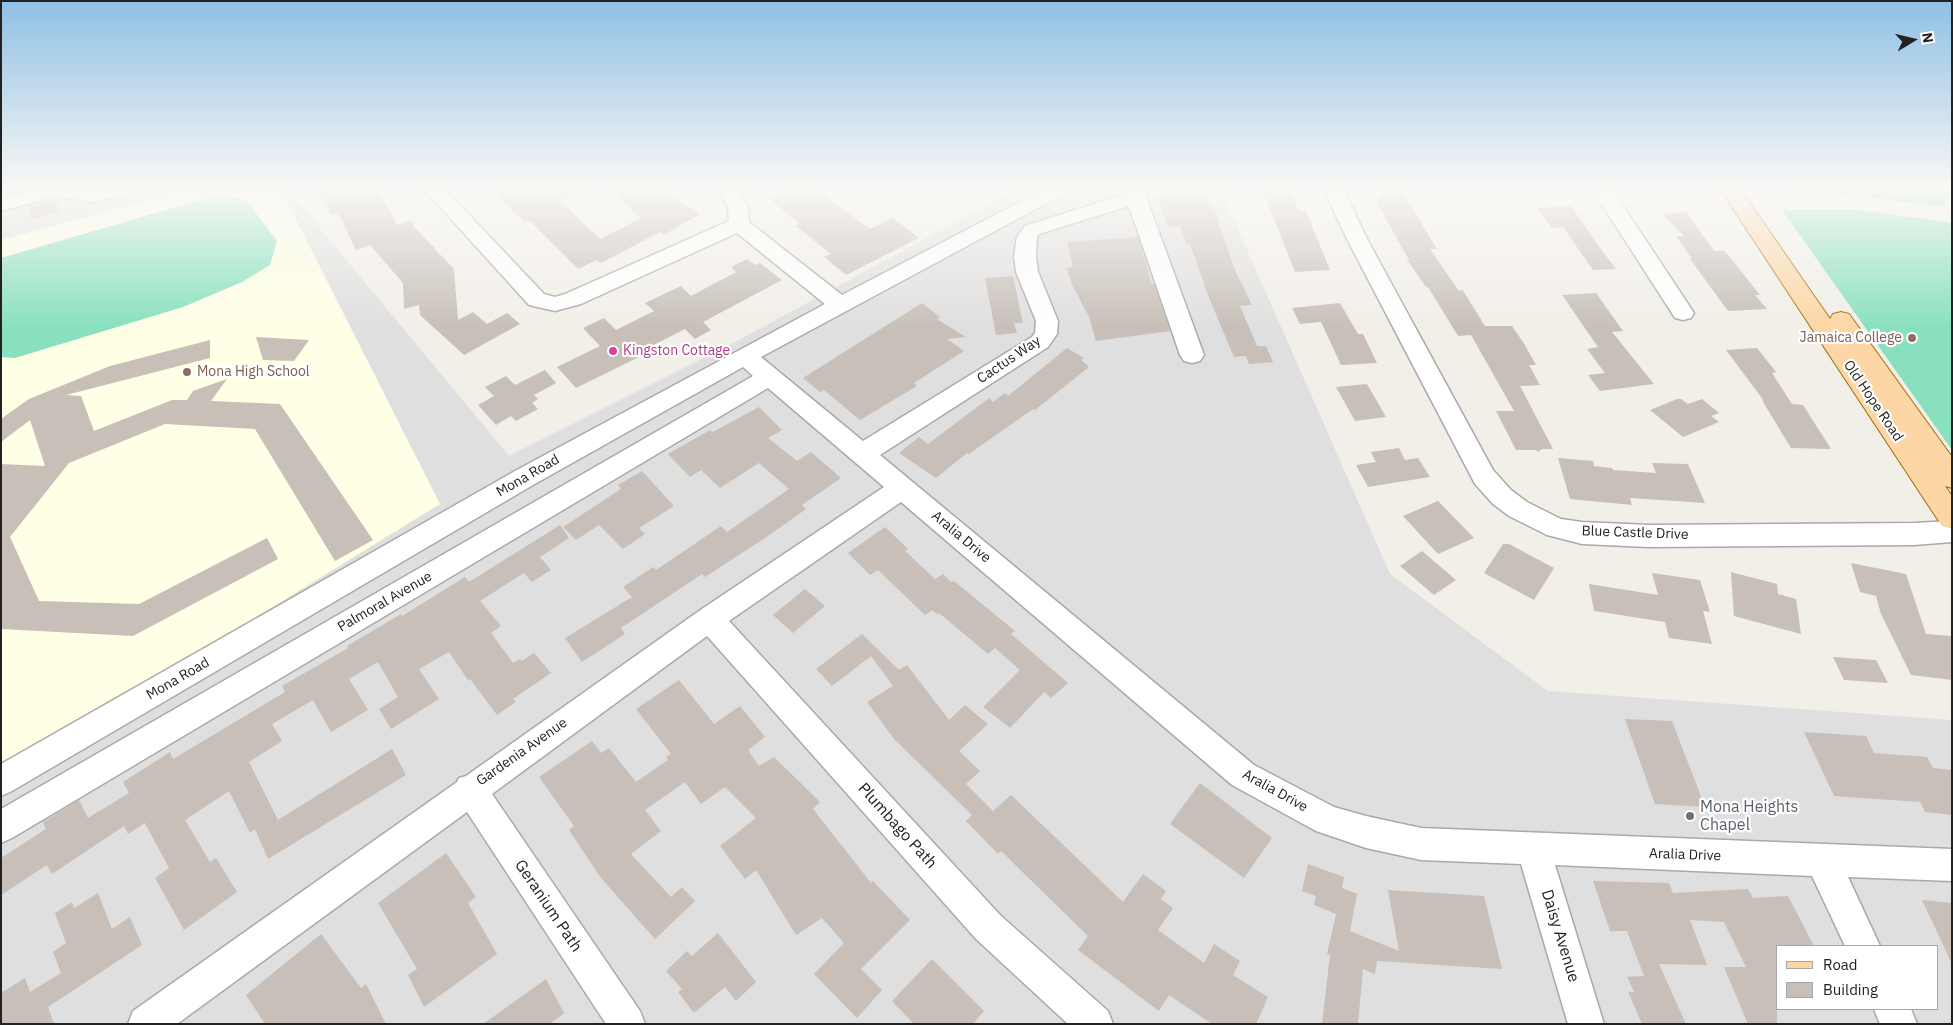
<!DOCTYPE html>
<html>
<head>
<meta charset="utf-8">
<style>
  body { margin:0 }
  #map { position:relative; width:1953px; height:1025px; overflow:hidden; background:#f2efe9; font-family:"IBM Plex Sans",sans-serif }
  canvas { display:block }
  .frame { position:absolute; inset:0; border:2px solid #222; pointer-events:none }
  .legend { position:absolute; left:1776px; top:945px; width:162px; height:65px; box-sizing:border-box; background:#fff; border:1px solid #a7a7a7; margin:0; padding:6px 9px; list-style:none; font-size:15px; color:#222 }
  .legend li { display:flex; align-items:center; gap:10px; height:25px }
  .legend b { width:25px; border:1px solid #a7a7a7 }
  .north { position:absolute; left:1888px; top:15px; width:50px; height:50px; -webkit-text-stroke:4px #fff; paint-order:stroke; rotate:81deg; font-size:14px; font-weight:700; line-height:20px; text-align:center; color:#222 }
  .north::after { content:''; display:block; margin:auto; width:18px; height:22px; background:#222; clip-path:polygon(50% 0,100% 100%,50% 72%,0 100%) }
</style>
</head>
<body>
<div id="map">
<canvas width="1953" height="1025"></canvas>
<div class="frame"></div>
<ul class="legend">
<li><b style="height:6px;background:#fcd6a4"></b>Road</li>
<li><b style="height:14px;background:#c7bfb8"></b>Building</li>
</ul>
<div class="north">N</div>
</div>
<script>
const g = document.querySelector('canvas').getContext('2d');
g.lineJoin = 'round';
function fillPath(path, color) {
  g.fillStyle = color;
  g.fill(path, 'evenodd');
}
function toPath(rows) {
  const path = new Path2D();
  for (const r of rows) {
    path.moveTo(r[0], r[1]);
    for (let i = 2; i < r.length; i += 2) path.lineTo(r[i], r[i + 1]);
  }
  return path;
}
function stroke(path, color, width, dash) {
  g.strokeStyle = color;
  g.lineWidth = width;
  g.lineCap = dash ? 'butt' : 'round';
  g.setLineDash(dash || []);
  g.stroke(path);
}
function drawText(font, color, halo, rows, align = 'center') {
  g.font = font + ' "IBM Plex Sans",sans-serif';
  g.lineWidth = 4.5;
  g.setLineDash([]);
  g.textBaseline = 'middle';
  g.strokeStyle = halo;
  g.fillStyle = color;
  for (const [text, x, y, turn = 0] of rows) {
    g.save();
    g.translate(x, y);
    g.rotate((+turn || 0) * Math.PI / 180);
    g.textAlign = isNaN(turn) ? turn : align;
    if (halo) g.strokeText(text, 0, 0);
    g.fillText(text, 0, 0);
    g.restore();
  }
}
fillPath(toPath([
  [1,186,285,186,509,456,737,341,1022,186,1219,186,1390,574,1548,691,1952,720,1952,1024,1,1024],
  [1777,946,1937,946,1937,1009,1777,1009]
]), '#e0dfdf');
fillPath(toPath([
  [200,186,279,186,440,504,1,774,1,240]
]), '#ffffe5');
fillPath(toPath([
  [1779,186,1952,186,1952,195,1941,207,1866,197,1785,194],
  [218,195,246,200,277,241,270,265,242,282,183,307,15,358,1,357,1,258],
  [1782,210,1858,210,1952,223,1952,450]
]), '#88e0be');
fillPath(toPath([
  [339,186,377,186,397,225,411,220,415,228,454,269,458,320,473,312,487,324,507,313,520,324,464,355,420,315,419,305,404,309,403,283,370,245,356,250,338,213,331,215,318,192],
  [487,186,595,186,560,201,600,239,641,218,607,186,661,186,671,195,700,214,664,235,660,232,601,263,597,260,578,269,529,220,525,222],
  [798,186,812,186,870,229,893,218,919,238,846,275,824,257,831,254,796,226,800,224,769,199],
  [1169,186,1201,186,1221,224,1219,224,1234,268,1252,305,1240,306,1257,346,1266,346,1273,362,1249,364,1246,356,1234,357,1204,286,1205,286,1190,244,1187,245,1180,226,1168,227,1156,196,1173,195],
  [1261,186,1289,186,1299,211,1306,211,1330,270,1295,272],
  [1386,186,1399,186,1437,249,1430,249,1459,291,1462,289,1485,326,1512,326,1523,342,1536,365,1529,365,1540,385,1520,386,1553,449,1542,449,1538,452,1536,450,1516,450,1496,411,1514,411,1471,335,1458,336,1428,287,1426,287,1407,260,1409,260,1377,203],
  [56,198,59,212,31,220,28,206],
  [1571,206,1601,249,1616,269,1593,270,1563,227,1552,228,1538,208],
  [1686,212,1714,251,1724,251,1729,256,1760,295,1755,295,1767,309,1728,311,1690,259,1692,259,1676,236,1684,236,1663,214],
  [1138,237,1152,284,1154,284,1170,331,1096,341,1089,317,1072,285,1067,268,1073,267,1067,242],
  [747,259,755,265,760,263,782,280,703,322,711,330,695,339,685,329,638,353,641,356,576,388,557,367,600,346,583,328,604,318,616,330,654,311,645,303,681,286,691,296,736,272,731,267],
  [1013,276,1023,323,1014,323,1017,333,996,335,985,278],
  [1596,293,1623,331,1612,332,1654,384,1600,391,1588,375,1605,373,1587,349,1598,347,1562,295],
  [922,303,940,317,937,319,966,337,947,339,964,351,914,383,917,386,860,420,824,390,820,392,803,378],
  [1340,303,1358,334,1363,334,1377,363,1341,365,1321,322,1300,324,1292,308],
  [256,337,309,340,294,361,263,360],
  [210,340,210,358,66,395,81,396,94,431,172,400,187,400,193,391,227,379,211,401,280,404,373,540,335,561,255,429,165,424,69,463,10,537,39,601,139,604,267,538,278,559,133,636,1,629,1,464,45,466,30,420,1,442,1,419,29,399,110,366],
  [1067,348,1084,358,1081,360,1089,367,1035,410,1033,409,969,454,967,453,936,478,899,453,919,437,928,444,989,398,993,402,1005,393,1008,396],
  [1757,348,1776,372,1772,373,1792,404,1803,405,1831,449,1791,448,1762,400,1764,401,1726,350],
  [545,370,556,383,534,395,538,399,532,403,538,409,516,421,511,416,496,425,478,405,494,396,485,387,506,376,515,385],
  [1367,384,1386,417,1355,421,1336,387],
  [1677,399,1681,399,1688,404,1702,399,1719,413,1711,416,1719,422,1683,437,1650,410],
  [759,407,782,430,768,438,797,461,811,452,841,478,802,505,806,509,768,536,705,577,702,574,621,628,625,634,582,662,565,638,632,597,623,587,653,567,656,570,721,526,727,532,789,489,759,463,720,488,701,470,690,477,668,454,710,430,713,432],
  [1399,448,1405,460,1418,458,1430,477,1368,487,1356,465,1376,462,1371,452],
  [1558,458,1593,461,1594,466,1612,468,1613,470,1656,473,1652,463,1688,464,1705,503,1630,498,1632,505,1570,499],
  [642,471,674,506,639,528,645,534,623,549,599,525,576,540,563,527,621,489,618,485],
  [1438,501,1474,538,1438,554,1403,516],
  [560,525,569,538,540,557,551,570,532,582,524,573,480,601,501,626,491,633,513,663,520,659,522,661,534,653,551,673,513,699,516,702,497,715,470,679,468,680,449,652,419,669,439,699,391,729,379,709,398,697,378,662,349,679,368,710,331,732,313,700,272,724,282,741,249,762,278,820,392,749,406,775,268,859,255,829,250,833,229,791,185,820,210,862,216,858,237,892,184,930,155,878,169,868,145,823,128,834,124,826,52,874,47,865,1,895,1,858,46,829,43,822,79,800,88,818,129,793,123,782,170,752,173,759,285,692,282,686,348,648,347,646,401,614,402,616,465,577,469,582],
  [885,527,908,549,905,551,935,579,943,574,951,582,954,581,1015,631,1011,634,1068,683,1051,698,1044,692,1010,728,983,707,1020,670,995,648,988,654,939,613,937,614,932,610,925,615,878,570,870,575,848,553],
  [1503,544,1509,544,1554,568,1534,600,1484,573],
  [1422,551,1456,580,1434,595,1400,566],
  [1851,563,1906,574,1926,634,1952,636,1952,680,1911,675,1881,614,1876,596,1860,592],
  [1731,572,1777,584,1778,594,1796,599,1801,634,1734,616],
  [1652,573,1700,580,1710,612,1703,611,1712,644,1669,638,1665,622,1594,611,1589,584,1658,595],
  [805,589,825,606,793,633,773,615],
  [862,634,899,670,907,665,949,720,965,705,988,724,959,751,980,771,966,784,993,811,1011,795,1123,902,1143,874,1166,891,1161,899,1173,908,1158,930,1204,963,1214,944,1240,961,1233,975,1268,997,1256,1024,1212,1024,1169,995,1159,1011,1078,950,1088,936,1001,851,998,854,966,821,972,815,894,739,867,702,893,686,871,656,832,686,816,669],
  [1833,657,1876,660,1888,683,1844,680],
  [679,680,714,724,740,706,765,737,748,750,759,766,774,757,820,802,813,809,871,883,873,881,910,920,861,969,882,990,857,1018,814,974,844,943,822,918,796,935,756,870,745,879,720,846,756,818,725,787,701,804,685,782,645,810,661,831,631,854,671,897,682,887,695,901,655,939,601,878,569,830,574,826,539,777,592,741,601,753,609,748,636,782,668,760,666,757,671,754,636,709],
  [1625,719,1672,721,1705,807,1655,804],
  [1804,732,1866,736,1874,753,1927,757,1933,768,1952,770,1952,815,1925,812,1920,802,1834,796],
  [1200,783,1272,838,1244,878,1170,824],
  [446,853,476,897,468,903,497,954,424,1007,408,975,417,969,378,903],
  [1308,864,1344,877,1342,888,1357,894,1350,931,1399,951,1388,890,1484,896,1502,969,1377,961,1375,974,1363,969,1358,1024,1322,1024,1330,955,1327,954,1336,914,1314,905,1316,896,1302,891],
  [1593,881,1669,883,1673,893,1748,889,1753,898,1788,896,1814,946,1777,946,1777,1024,1748,1024,1724,967,1746,967,1724,922,1690,920,1707,965,1659,964,1686,1024,1642,1024,1628,992,1634,992,1627,977,1644,976,1627,931,1610,931],
  [98,893,112,929,130,917,142,945,48,1007,54,1024,1,1024,1,993,25,978,30,992,61,973,53,952,66,943,55,913,72,902,74,908],
  [1922,900,1952,903,1952,964],
  [718,933,756,982,736,1001,725,987,694,1013,678,992,682,989,666,971,687,951,692,956],
  [321,934,361,988,366,984,386,1024,265,1024,246,995],
  [932,959,984,1011,973,1024,914,1024,892,1001],
  [546,979,564,1013,550,1024,483,1024]
]), '#c7bfb8');
const minor = toPath([
  [50,186,65,186,93,190,115,186,152,186,149,190,93,202,56,196,1,211,1,199,50,186],
  [421,186,442,186,544,294,555,297,565,294,729,221,728,208,722,194,714,186,738,187,748,208,749,222,842,295,1050,186,1074,186,1071,190,761,357,863,441,1032,337,1035,333,1036,321,1016,272,1014,256,1017,237,1025,226,1125,194,1122,186,1142,186,1204,355,1200,361,1192,363,1184,361,1180,355,1129,206,1039,234,1037,237,1036,256,1038,272,1058,321,1057,334,1048,347,880,455,1254,765,1334,807,1366,816,1421,828,1952,849,1952,881,1848,877,1880,946,1845,946,1812,876,1555,865,1604,1024,1568,1024,1521,864,1421,860,1366,848,1316,831,1232,785,901,502,729,621,1000,915,1108,1011,1113,1024,1068,1024,976,939,707,636,492,794,640,1011,645,1024,606,1024,467,812,177,1024,128,1024,133,1011,457,782,459,778,466,776,699,611,884,487,768,388,12,838,1,843,1,809,753,376,743,367,533,485,12,791,1,796,1,764,515,471,825,304,737,233,581,304,555,311,529,305,421,186],
  [1322,186,1342,186,1367,239,1493,470,1511,490,1527,502,1561,519,1582,522,1649,525,1914,523,1952,521,1952,542,1914,545,1649,547,1582,544,1547,535,1509,516,1493,504,1475,484,1347,239,1322,186],
  [1590,186,1610,186,1694,313,1691,318,1683,320,1675,318,1590,186],
  [1874,1009,1911,1009,1917,1024,1880,1024,1874,1009]
]);
const major = toPath([
  [1718,186,1738,186,1830,319,1833,314,1841,312,1849,314,1952,457,1952,488,1945,486,1952,496,1952,529,1942,526,1718,186]
]);
stroke(minor, '#a9a9a9', 3);
stroke(major, '#a06b00', 2);
fillPath(minor, '#fff');
fillPath(major, '#fcd6a4');
const sky = g.createLinearGradient(0, 0, 0, 329);
sky.addColorStop(0, '#8fc0e4');
sky.addColorStop(0.57, '#f9f8f5');
sky.addColorStop(1, '#f9f8f500');
g.fillStyle = sky;
g.fillRect(0, 0, 1953, 329);
for (const [x, y, r, color] of [
  [1912,338,5,"#8d6e63"],
  [613,351,5,"#d1479c"],
  [187,372,5,"#8d6e63"],
  [1690,816,5,"#6b7280"]
]) {
  const dot = new Path2D();
  dot.arc(x, y, r, 0, 2 * Math.PI);
  g.fillStyle = color;
  g.fill(dot);
  stroke(dot, '#fff', 2);
}
drawText('14px', '#785e54', '#fff', [
  ["Jamaica College",1902,338],
  ["Mona High School",197,372,"left"]
], 'right');
drawText('14px', '#b23c85', '#fff', [
  ["Kingston Cottage",623,351]
], 'left');
drawText('14px', '#222', '#fff', [
  ["Cactus Way",1009,360,-34],
  ["Old Hope Road",1873,401,56],
  ["Mona Road",528,476,-30],
  ["Blue Castle Drive",1635,533,2],
  ["Aralia Drive",961,537,40],
  ["Palmoral Avenue",385,602,-30],
  ["Mona Road",178,679,-30],
  ["Gardenia Avenue",522,752,-35],
  ["Aralia Drive",1275,791,29],
  ["Aralia Drive",1685,855,2]
]);
drawText('16px', '#5b616d', '#fff', [
  ["Mona Heights",1700,807],
  ["Chapel",1700,825]
], 'left');
drawText('16px', '#222', '#fff', [
  ["Plumbago Path",897,826,48],
  ["Geranium Path",548,906,56],
  ["Daisy Avenue",1560,936,73]
]);
</script>
</body>
</html>
